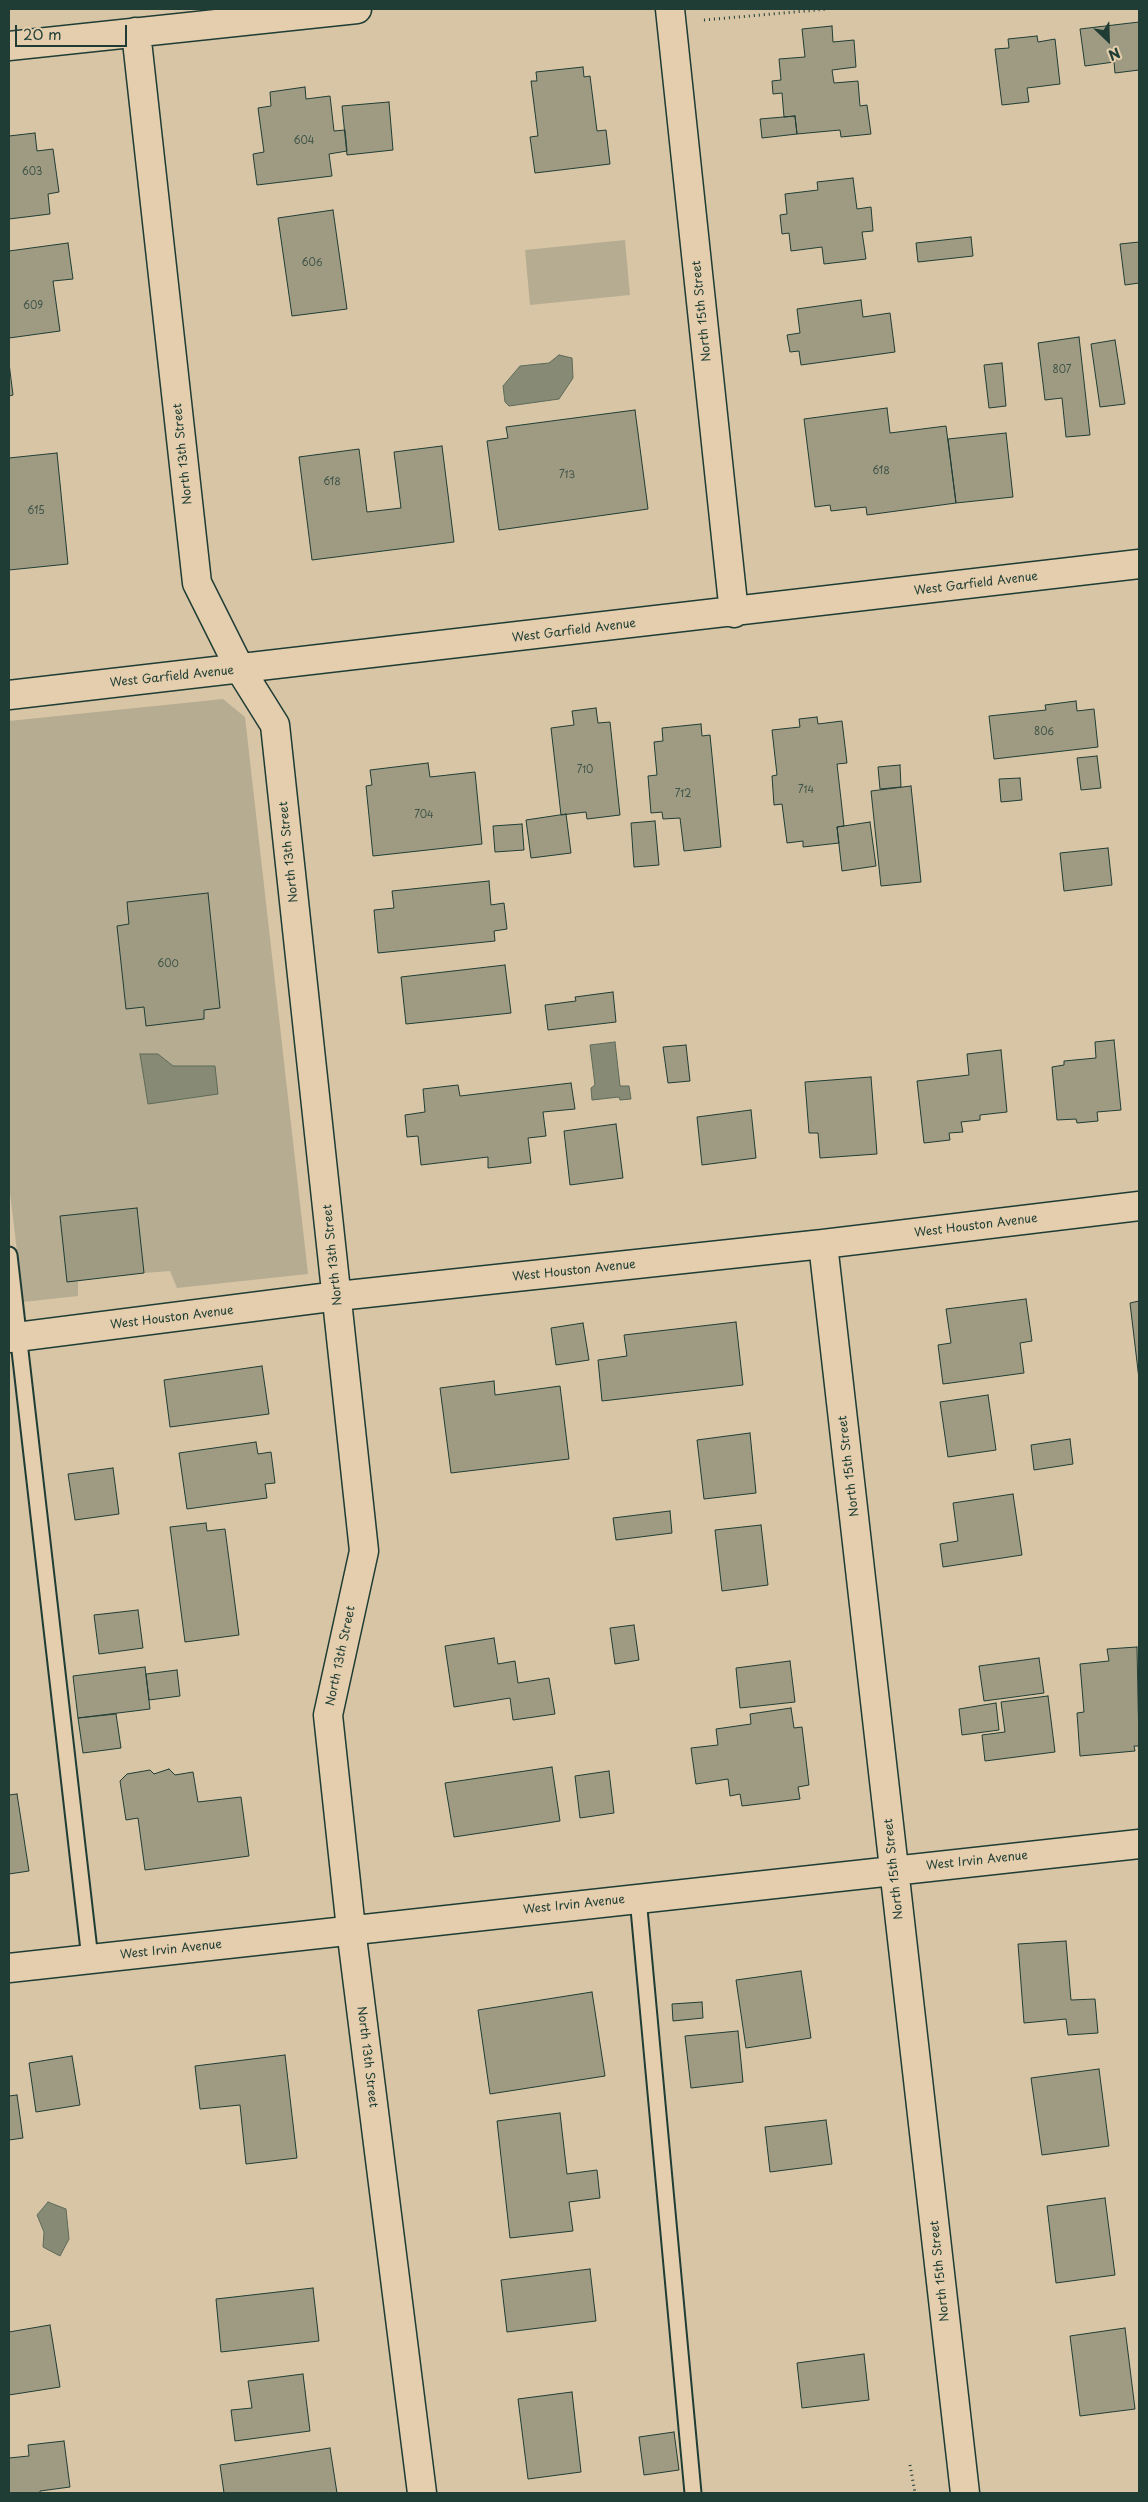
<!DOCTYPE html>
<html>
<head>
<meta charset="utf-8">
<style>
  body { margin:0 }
  #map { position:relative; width:1148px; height:2502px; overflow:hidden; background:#d8c5a6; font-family:"Playpen Sans",sans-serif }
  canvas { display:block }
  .frame { position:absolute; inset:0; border:10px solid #1f3d34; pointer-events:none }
  .north { position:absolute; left:1083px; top:15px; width:50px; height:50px; -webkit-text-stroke:4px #e4cead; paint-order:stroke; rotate:156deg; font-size:14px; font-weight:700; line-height:20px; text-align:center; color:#1f3d34 }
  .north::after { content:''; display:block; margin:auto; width:18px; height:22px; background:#1f3d34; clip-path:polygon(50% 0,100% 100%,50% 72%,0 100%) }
  .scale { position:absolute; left:15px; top:25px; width:112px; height:22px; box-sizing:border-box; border:2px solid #1f3d34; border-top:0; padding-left:6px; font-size:15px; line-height:18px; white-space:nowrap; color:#1f3d34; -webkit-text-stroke:4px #e4cead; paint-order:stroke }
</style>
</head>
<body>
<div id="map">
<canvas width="1148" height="2502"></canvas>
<div class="frame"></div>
<div class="north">N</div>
<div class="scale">20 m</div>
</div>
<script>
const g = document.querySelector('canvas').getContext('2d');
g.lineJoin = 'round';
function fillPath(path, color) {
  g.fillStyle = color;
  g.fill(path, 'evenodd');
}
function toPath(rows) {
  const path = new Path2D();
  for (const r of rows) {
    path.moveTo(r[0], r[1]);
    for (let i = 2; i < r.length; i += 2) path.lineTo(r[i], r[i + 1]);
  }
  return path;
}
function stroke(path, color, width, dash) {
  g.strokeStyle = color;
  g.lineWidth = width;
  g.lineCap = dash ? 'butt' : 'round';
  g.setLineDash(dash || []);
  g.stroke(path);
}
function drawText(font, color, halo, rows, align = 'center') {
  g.font = font + ' "Playpen Sans",sans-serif';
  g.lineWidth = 4.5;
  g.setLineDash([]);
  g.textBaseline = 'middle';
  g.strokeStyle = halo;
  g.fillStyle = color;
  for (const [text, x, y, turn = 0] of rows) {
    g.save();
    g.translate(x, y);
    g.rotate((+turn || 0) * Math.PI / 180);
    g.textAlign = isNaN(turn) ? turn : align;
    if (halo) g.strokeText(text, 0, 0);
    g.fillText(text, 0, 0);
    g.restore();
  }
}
fillPath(toPath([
  [625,240,630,295,530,305,525,250],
  [223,699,245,717,308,1274,177,1288,170,1271,144,1273,78,1280,78,1296,23,1302,9,1184,9,721]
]), '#b6ac91');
const water = toPath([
  [559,355,572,358,573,378,559,399,509,406,505,402,503,386,520,366,549,363,559,355],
  [615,1042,620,1086,629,1086,631,1099,620,1100,619,1097,592,1100,591,1088,595,1085,590,1045,615,1042],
  [140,1054,158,1054,173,1066,215,1066,218,1094,148,1104,140,1054],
  [48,2202,66,2209,69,2239,60,2256,43,2247,44,2232,37,2215,48,2202]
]);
fillPath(water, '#878a74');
stroke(water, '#5d6b5a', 1);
const building = toPath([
  [1139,22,1139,70,1115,73,1114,62,1085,66,1080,29,1139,22],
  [832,26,833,42,854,40,856,67,832,70,834,83,858,81,860,106,867,105,871,134,841,137,840,130,797,134,795,116,784,117,782,93,773,94,772,81,781,80,779,59,805,57,802,29,832,26],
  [1037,36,1038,42,1055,39,1060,84,1027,88,1029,102,1002,105,995,49,1009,48,1008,39,1037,36],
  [583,67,584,77,590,76,597,131,606,130,610,164,535,173,530,137,538,136,531,81,537,81,536,72,583,67],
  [305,87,306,99,330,96,334,131,345,130,347,151,329,154,332,176,257,185,253,154,264,152,258,108,271,106,270,92,305,87],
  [389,102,393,150,347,155,342,106,389,102],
  [795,116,797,134,762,138,760,119,795,116],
  [35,133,37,151,53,149,59,192,48,194,50,214,9,219,9,136,35,133],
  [853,178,857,209,871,207,873,231,862,232,866,259,824,264,822,247,791,251,789,233,782,234,780,215,787,214,785,194,818,190,817,182,853,178],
  [333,210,347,309,292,316,278,218,333,210],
  [971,237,973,256,918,262,916,243,971,237],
  [1139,242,1139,283,1125,285,1120,244,1139,242],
  [68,243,73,279,53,281,60,331,9,338,9,251,68,243],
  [861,300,863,317,890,313,895,352,801,365,799,351,790,352,787,335,800,333,797,309,861,300],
  [1079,337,1090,435,1066,437,1062,398,1045,400,1038,343,1079,337],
  [1115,340,1125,404,1100,407,1091,344,1115,340],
  [9,363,13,395,9,396,9,363],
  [1002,363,1006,406,989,408,984,365,1002,363],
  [887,408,890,433,946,426,956,503,867,515,866,507,831,511,830,505,815,507,804,419,887,408],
  [635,410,648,509,499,530,487,441,508,438,506,427,635,410],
  [1006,433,1013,497,956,503,948,439,1006,433],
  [442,446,454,542,312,560,299,457,359,449,367,512,401,508,394,452,442,446],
  [57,453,68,564,9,570,9,458,57,453],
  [1076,701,1077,711,1094,709,1098,747,994,759,989,716,1046,710,1045,705,1076,701],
  [596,708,598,723,610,722,620,815,587,819,586,812,561,815,551,728,574,725,572,711,596,708],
  [817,717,818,724,842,721,847,763,837,764,844,826,837,827,839,843,803,847,803,841,787,843,782,804,774,805,772,776,777,775,772,730,800,727,799,719,817,717],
  [701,724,702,736,710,735,721,847,684,851,680,818,663,819,662,812,651,813,648,776,657,775,654,742,663,741,662,728,701,724],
  [1097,756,1101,788,1081,790,1077,758,1097,756],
  [428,763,430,777,475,772,482,844,373,856,366,786,372,785,370,770,428,763],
  [900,765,901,787,880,789,878,767,900,765],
  [1020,778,1022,800,1001,802,999,779,1020,778],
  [911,786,921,882,881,886,871,791,911,786],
  [566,814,571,853,531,858,526,820,566,814],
  [655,821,659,865,634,867,631,823,655,821],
  [870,822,876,866,842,871,837,827,870,822],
  [522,824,524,850,495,852,493,826,522,824],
  [1108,848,1112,885,1064,891,1060,853,1108,848],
  [489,881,491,905,504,903,507,929,494,931,495,941,378,953,374,910,394,908,392,891,489,881],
  [208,893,220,1008,204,1010,204,1019,146,1026,144,1007,126,1009,117,926,129,924,127,902,208,893],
  [505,965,511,1013,406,1024,401,977,505,965],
  [613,992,616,1022,548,1030,545,1005,576,1001,575,997,613,992],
  [1114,1040,1121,1110,1097,1112,1098,1121,1077,1123,1076,1119,1057,1120,1052,1067,1064,1065,1064,1061,1096,1058,1095,1042,1114,1040],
  [686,1045,690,1081,668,1083,663,1047,686,1045],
  [1001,1050,1007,1112,980,1115,980,1120,961,1122,963,1132,949,1133,950,1140,924,1143,917,1081,969,1075,967,1054,1001,1050],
  [871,1077,877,1154,820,1158,818,1133,809,1133,805,1082,871,1077],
  [571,1083,575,1109,543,1112,546,1136,528,1138,531,1163,488,1168,488,1157,421,1165,418,1136,407,1137,405,1115,425,1112,423,1089,458,1085,460,1096,571,1083],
  [751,1110,756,1158,702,1165,697,1117,751,1110],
  [616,1124,623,1178,570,1185,564,1131,616,1124],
  [137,1208,144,1273,67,1282,60,1216,137,1208],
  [1026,1299,1032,1341,1020,1343,1024,1373,943,1384,938,1345,951,1343,946,1309,1026,1299],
  [1139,1301,1139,1379,1130,1303,1139,1301],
  [736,1322,743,1385,602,1401,598,1360,627,1356,624,1335,736,1322],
  [583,1323,589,1360,556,1365,551,1328,583,1323],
  [262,1366,269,1414,170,1427,164,1380,262,1366],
  [494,1381,495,1395,560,1386,569,1459,451,1473,440,1388,494,1381],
  [988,1395,996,1450,948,1457,940,1402,988,1395],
  [750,1433,756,1493,704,1499,697,1440,750,1433],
  [1070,1439,1073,1464,1034,1470,1031,1445,1070,1439],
  [256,1442,258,1454,271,1452,275,1483,265,1484,267,1498,187,1509,179,1453,256,1442],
  [113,1468,119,1514,75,1520,68,1474,113,1468],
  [1013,1494,1022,1555,943,1567,940,1544,958,1541,953,1503,1013,1494],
  [670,1511,672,1533,616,1540,613,1518,670,1511],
  [206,1523,207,1531,225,1529,239,1635,185,1642,170,1527,206,1523],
  [761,1525,768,1585,722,1591,715,1530,761,1525],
  [138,1610,143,1648,99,1654,94,1615,138,1610],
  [634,1625,639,1660,615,1664,610,1628,634,1625],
  [494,1638,498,1664,515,1661,518,1683,549,1678,555,1714,513,1720,510,1698,454,1707,445,1646,494,1638],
  [1137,1647,1139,1746,1134,1746,1135,1751,1080,1756,1077,1713,1084,1712,1080,1664,1109,1661,1107,1649,1137,1647],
  [1039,1658,1044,1693,984,1701,979,1666,1039,1658],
  [790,1661,795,1702,740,1708,736,1668,790,1661],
  [145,1667,150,1709,78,1718,73,1676,145,1667],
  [177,1670,180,1696,149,1700,146,1674,177,1670],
  [1048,1696,1055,1752,985,1761,982,1735,1005,1732,1001,1702,1048,1696],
  [996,1703,999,1730,962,1735,959,1709,996,1703],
  [791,1708,794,1728,802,1727,809,1785,798,1787,800,1799,742,1806,740,1794,730,1796,728,1779,696,1784,691,1748,718,1745,716,1729,751,1724,750,1714,791,1708],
  [116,1714,121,1748,83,1753,78,1718,116,1714],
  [552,1767,560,1821,454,1837,445,1783,552,1767],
  [169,1769,175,1775,193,1772,198,1802,241,1797,249,1856,145,1870,138,1818,126,1820,120,1781,127,1774,150,1770,154,1774,169,1769],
  [609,1771,614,1813,580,1818,575,1776,609,1771],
  [17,1794,29,1871,9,1874,9,1795,17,1794],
  [1066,1941,1071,2000,1095,1999,1098,2033,1068,2035,1066,2019,1024,2023,1018,1944,1066,1941],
  [801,1971,811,2038,746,2048,736,1980,801,1971],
  [592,1992,605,2076,490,2094,478,2010,592,1992],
  [702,2002,703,2018,673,2021,672,2004,702,2002],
  [738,2031,743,2082,691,2088,685,2036,738,2031],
  [285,2055,297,2158,246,2164,240,2105,200,2109,195,2066,285,2055],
  [72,2056,80,2105,36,2112,29,2063,72,2056],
  [1099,2069,1109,2146,1042,2155,1031,2078,1099,2069],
  [17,2095,23,2138,9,2140,9,2096,17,2095],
  [560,2113,567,2174,597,2170,600,2198,569,2202,573,2231,510,2238,497,2121,560,2113],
  [826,2120,832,2164,770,2172,765,2127,826,2120],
  [1105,2198,1115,2275,1056,2283,1047,2206,1105,2198],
  [590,2269,596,2321,507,2332,501,2280,590,2269],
  [313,2288,319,2341,221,2352,216,2299,313,2288],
  [50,2325,60,2387,9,2395,9,2332,50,2325],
  [1125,2328,1135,2409,1080,2416,1070,2336,1125,2328],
  [864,2354,869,2400,802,2408,797,2363,864,2354],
  [303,2374,310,2431,235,2441,231,2410,252,2408,248,2381,303,2374],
  [572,2392,581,2472,528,2479,518,2399,572,2392],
  [674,2432,679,2470,644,2475,639,2437,674,2432],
  [64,2441,70,2487,40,2491,40,2493,9,2493,9,2458,29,2456,28,2445,64,2441],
  [330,2448,337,2493,224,2493,220,2465,330,2448]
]);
fillPath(building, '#9f9b82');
stroke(building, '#1f3d34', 1);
const service = toPath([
  [9,1255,90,1959],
  [638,1898,693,2493]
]);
const minor = toPath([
  [670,9,734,613],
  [136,32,197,583,240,669,275,725,364,1551,328,1715,351,1929,422,2493],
  [9,46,357,9],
  [9,695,1139,564],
  [823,1244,965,2493],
  [9,1338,338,1296,823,1244,1139,1206],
  [9,1968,1139,1844]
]);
stroke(service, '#1f3d34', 19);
stroke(minor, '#1f3d34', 31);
stroke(toPath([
  [704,20,828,9],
  [910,2465,915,2493]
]), '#1f3d34', 3, [1, 4]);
stroke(service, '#e4cead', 15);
stroke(minor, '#e4cead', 28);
drawText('10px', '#3f5448', null, [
  ["604",304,141],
  ["603",32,172],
  ["606",312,263],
  ["609",33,306],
  ["807",1062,370],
  ["618",881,471],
  ["713",567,475],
  ["618",332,482],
  ["615",36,511],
  ["806",1044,732],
  ["710",585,770],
  ["714",806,790],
  ["712",683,794],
  ["704",424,815],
  ["600",168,964]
]);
drawText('12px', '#1f3d34', '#e4cead', [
  ["North 15th Street",702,311,-96],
  ["North 13th Street",183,454,-96],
  ["West Garfield Avenue",976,584,-7],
  ["West Garfield Avenue",574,631,-7],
  ["West Garfield Avenue",172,677,-6],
  ["North 13th Street",289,852,-96],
  ["West Houston Avenue",976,1226,-7],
  ["North 13th Street",333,1255,-96],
  ["West Houston Avenue",574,1271,-6],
  ["West Houston Avenue",172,1318,-7],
  ["North 15th Street",849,1466,-97],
  ["North 13th Street",341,1656,-78],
  ["West Irvin Avenue",977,1861,-6],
  ["North 15th Street",894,1869,-96],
  ["West Irvin Avenue",574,1905,-6],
  ["West Irvin Avenue",171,1950,-6],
  ["North 13th Street",367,2057,83],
  ["North 15th Street",940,2271,-96]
]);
</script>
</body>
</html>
